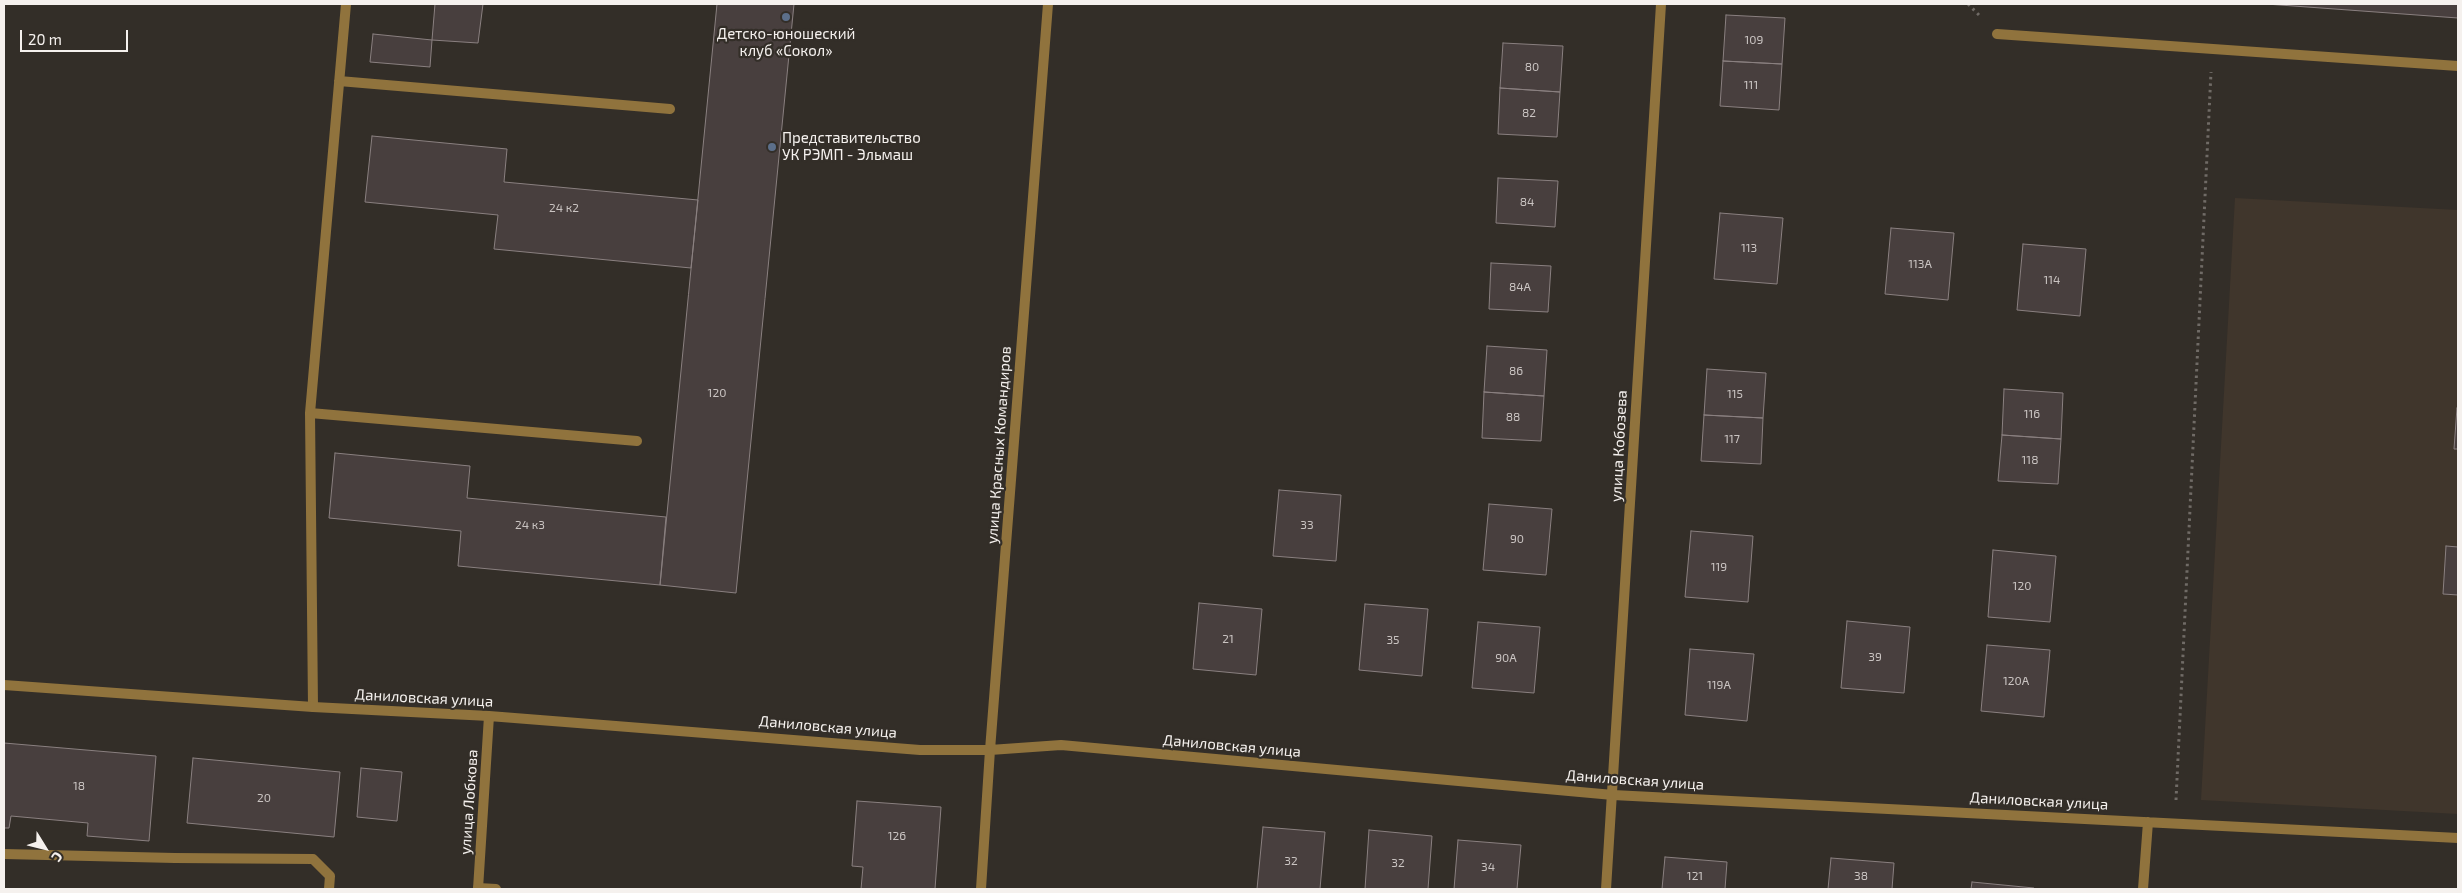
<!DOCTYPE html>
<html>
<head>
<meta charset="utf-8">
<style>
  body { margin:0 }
  #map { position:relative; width:2462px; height:893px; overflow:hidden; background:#332e28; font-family:"Exo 2",sans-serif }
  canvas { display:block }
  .frame { position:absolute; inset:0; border:5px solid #f5f1ee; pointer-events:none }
  .north { position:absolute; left:20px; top:823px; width:50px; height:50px; -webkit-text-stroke:4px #332e28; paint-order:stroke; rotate:126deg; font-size:14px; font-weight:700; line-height:20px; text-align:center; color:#f5f1ee }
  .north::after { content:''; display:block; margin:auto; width:18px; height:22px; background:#f5f1ee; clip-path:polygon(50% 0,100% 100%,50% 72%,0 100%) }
  .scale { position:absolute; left:20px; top:30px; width:108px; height:22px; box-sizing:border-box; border:2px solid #f5f1ee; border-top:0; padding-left:6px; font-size:15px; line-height:18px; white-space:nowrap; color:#f5f1ee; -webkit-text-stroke:4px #332e28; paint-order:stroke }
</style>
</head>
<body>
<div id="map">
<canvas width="2462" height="893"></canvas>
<div class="frame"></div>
<div class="north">С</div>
<div class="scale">20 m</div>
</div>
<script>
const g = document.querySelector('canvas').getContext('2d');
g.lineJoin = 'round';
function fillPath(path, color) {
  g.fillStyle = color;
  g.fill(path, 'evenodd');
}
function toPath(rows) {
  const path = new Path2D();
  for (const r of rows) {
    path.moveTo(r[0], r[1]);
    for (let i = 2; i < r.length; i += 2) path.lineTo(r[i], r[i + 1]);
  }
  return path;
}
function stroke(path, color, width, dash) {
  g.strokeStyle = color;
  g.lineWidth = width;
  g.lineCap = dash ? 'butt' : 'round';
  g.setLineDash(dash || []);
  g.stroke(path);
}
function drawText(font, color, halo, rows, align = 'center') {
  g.font = font + ' "Exo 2",sans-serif';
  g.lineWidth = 4.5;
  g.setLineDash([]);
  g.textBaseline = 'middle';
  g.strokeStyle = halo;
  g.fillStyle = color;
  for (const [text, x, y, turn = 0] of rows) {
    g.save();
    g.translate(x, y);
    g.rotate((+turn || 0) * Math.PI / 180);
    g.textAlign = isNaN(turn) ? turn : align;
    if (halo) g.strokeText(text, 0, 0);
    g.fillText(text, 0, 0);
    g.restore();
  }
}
fillPath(toPath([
  [2235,198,2458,210,2458,814,2201,800]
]), '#40362c');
const building = toPath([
  [435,4,483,4,478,43,432,40,435,4],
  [717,4,794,4,736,593,660,585,717,4],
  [2266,4,2458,4,2458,18,2266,4],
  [1726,15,1785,18,1782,64,1723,61,1726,15],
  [373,34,432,40,430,67,370,62,373,34],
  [1503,43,1563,46,1560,92,1500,88,1503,43],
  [1723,61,1782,64,1779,110,1720,106,1723,61],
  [1500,88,1560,92,1557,137,1498,134,1500,88],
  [372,136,507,149,504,182,698,200,691,268,494,249,498,215,365,202,372,136],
  [1498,178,1558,181,1555,227,1496,223,1498,178],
  [1720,213,1783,218,1777,284,1714,279,1720,213],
  [1891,228,1954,233,1948,300,1885,294,1891,228],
  [2023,244,2086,249,2080,316,2017,310,2023,244],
  [1491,263,1551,266,1548,312,1489,309,1491,263],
  [1487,346,1547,350,1544,396,1484,392,1487,346],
  [1707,369,1766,373,1763,418,1704,415,1707,369],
  [2004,389,2063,393,2061,439,2002,435,2004,389],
  [1484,392,1544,396,1541,441,1482,438,1484,392],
  [2457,408,2458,408,2458,449,2454,449,2457,408],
  [1704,415,1763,418,1761,464,1701,461,1704,415],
  [2002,435,2061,439,2058,484,1998,481,2002,435],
  [335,453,470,466,467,498,666,517,660,585,458,566,461,531,329,518,335,453],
  [1279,490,1341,495,1336,561,1273,556,1279,490],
  [1489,504,1552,509,1546,575,1483,570,1489,504],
  [1691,531,1753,536,1748,602,1685,597,1691,531],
  [2446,546,2458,547,2458,595,2443,594,2446,546],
  [1993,550,2056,556,2050,622,1988,617,1993,550],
  [1199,603,1262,609,1256,675,1193,669,1199,603],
  [1365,604,1428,609,1422,676,1359,670,1365,604],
  [1847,621,1910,627,1904,693,1841,688,1847,621],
  [1478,622,1540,627,1534,693,1472,688,1478,622],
  [1987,645,2050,650,2044,717,1981,711,1987,645],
  [1690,649,1754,654,1747,721,1685,715,1690,649],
  [4,743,156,756,149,841,87,836,88,823,11,816,9,828,4,828,4,743],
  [193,758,340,772,334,837,187,823,193,758],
  [361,768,402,772,397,821,357,817,361,768],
  [857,801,941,807,935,889,861,889,863,867,852,866,857,801],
  [1263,827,1325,832,1320,889,1257,889,1263,827],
  [1369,830,1432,836,1428,889,1365,889,1369,830],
  [1458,840,1521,845,1517,889,1454,889,1458,840],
  [1665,857,1727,862,1725,889,1662,889,1665,857],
  [1831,858,1894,863,1892,889,1828,889,1831,858],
  [1972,882,2034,888,2034,889,1971,889,1972,882]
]);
fillPath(building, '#483f3e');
stroke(building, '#8a8080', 1);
stroke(toPath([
  [1968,4,1981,17],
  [2176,800,2211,72]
]), '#706b66', 3, [2.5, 4]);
stroke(toPath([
  [1997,34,2458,66],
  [339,81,670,109],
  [310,413,637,441],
  [313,707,310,413,346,4],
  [4,854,175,858,313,859,330,876,329,889],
  [478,888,496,889]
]), '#90733d', 10);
stroke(toPath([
  [4,685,313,707,489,716,920,750,990,750,1061,745,1613,795,2458,838],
  [478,889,489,716],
  [981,889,990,750,1048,4],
  [1606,889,1661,4],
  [2143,889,2148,822]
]), '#90733d', 10);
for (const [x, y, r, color] of [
  [786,17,5,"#5c6f8a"],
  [772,147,5,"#5c6f8a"]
]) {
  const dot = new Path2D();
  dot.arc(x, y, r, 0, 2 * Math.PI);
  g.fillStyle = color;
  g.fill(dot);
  stroke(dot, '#332e28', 2);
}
drawText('12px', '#cac4c2', null, [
  ["109",1754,40],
  ["80",1532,67],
  ["111",1751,85],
  ["82",1529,113],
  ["84",1527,202],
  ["24 к2",564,208],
  ["113",1749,248],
  ["113А",1920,264],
  ["114",2052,280],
  ["84А",1520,287],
  ["86",1516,371],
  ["120",717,393],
  ["115",1735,394],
  ["116",2032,414],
  ["88",1513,417],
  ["117",1732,439],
  ["118",2030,460],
  ["24 к3",530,525],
  ["33",1307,525],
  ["90",1517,539],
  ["119",1719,567],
  ["120",2022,586],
  ["21",1228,639],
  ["35",1393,640],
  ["39",1875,657],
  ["90А",1506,658],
  ["120А",2016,681],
  ["119А",1719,685],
  ["18",79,786],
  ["20",264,798],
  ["126",897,836],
  ["32",1291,861],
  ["32",1398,863],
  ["34",1488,867],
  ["121",1695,876],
  ["38",1861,876]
]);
drawText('15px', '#f5f1ee', '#332e28', [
  ["Детско-юношеский",786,34],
  ["клуб «Сокол»",786,51],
  ["Представительство",782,138,"left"],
  ["УК РЭМП - Эльмаш",782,155,"left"]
]);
drawText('15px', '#f5f1ee', '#332e28', [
  ["улица Красных Командиров",999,445,-86],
  ["улица Кобозева",1619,446,-87],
  ["Даниловская улица",424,698,3],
  ["Даниловская улица",828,727,5],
  ["Даниловская улица",1232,746,5],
  ["Даниловская улица",1635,780,4],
  ["Даниловская улица",2039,801,3],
  ["улица Лобкова",469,802,-86]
]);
</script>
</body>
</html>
